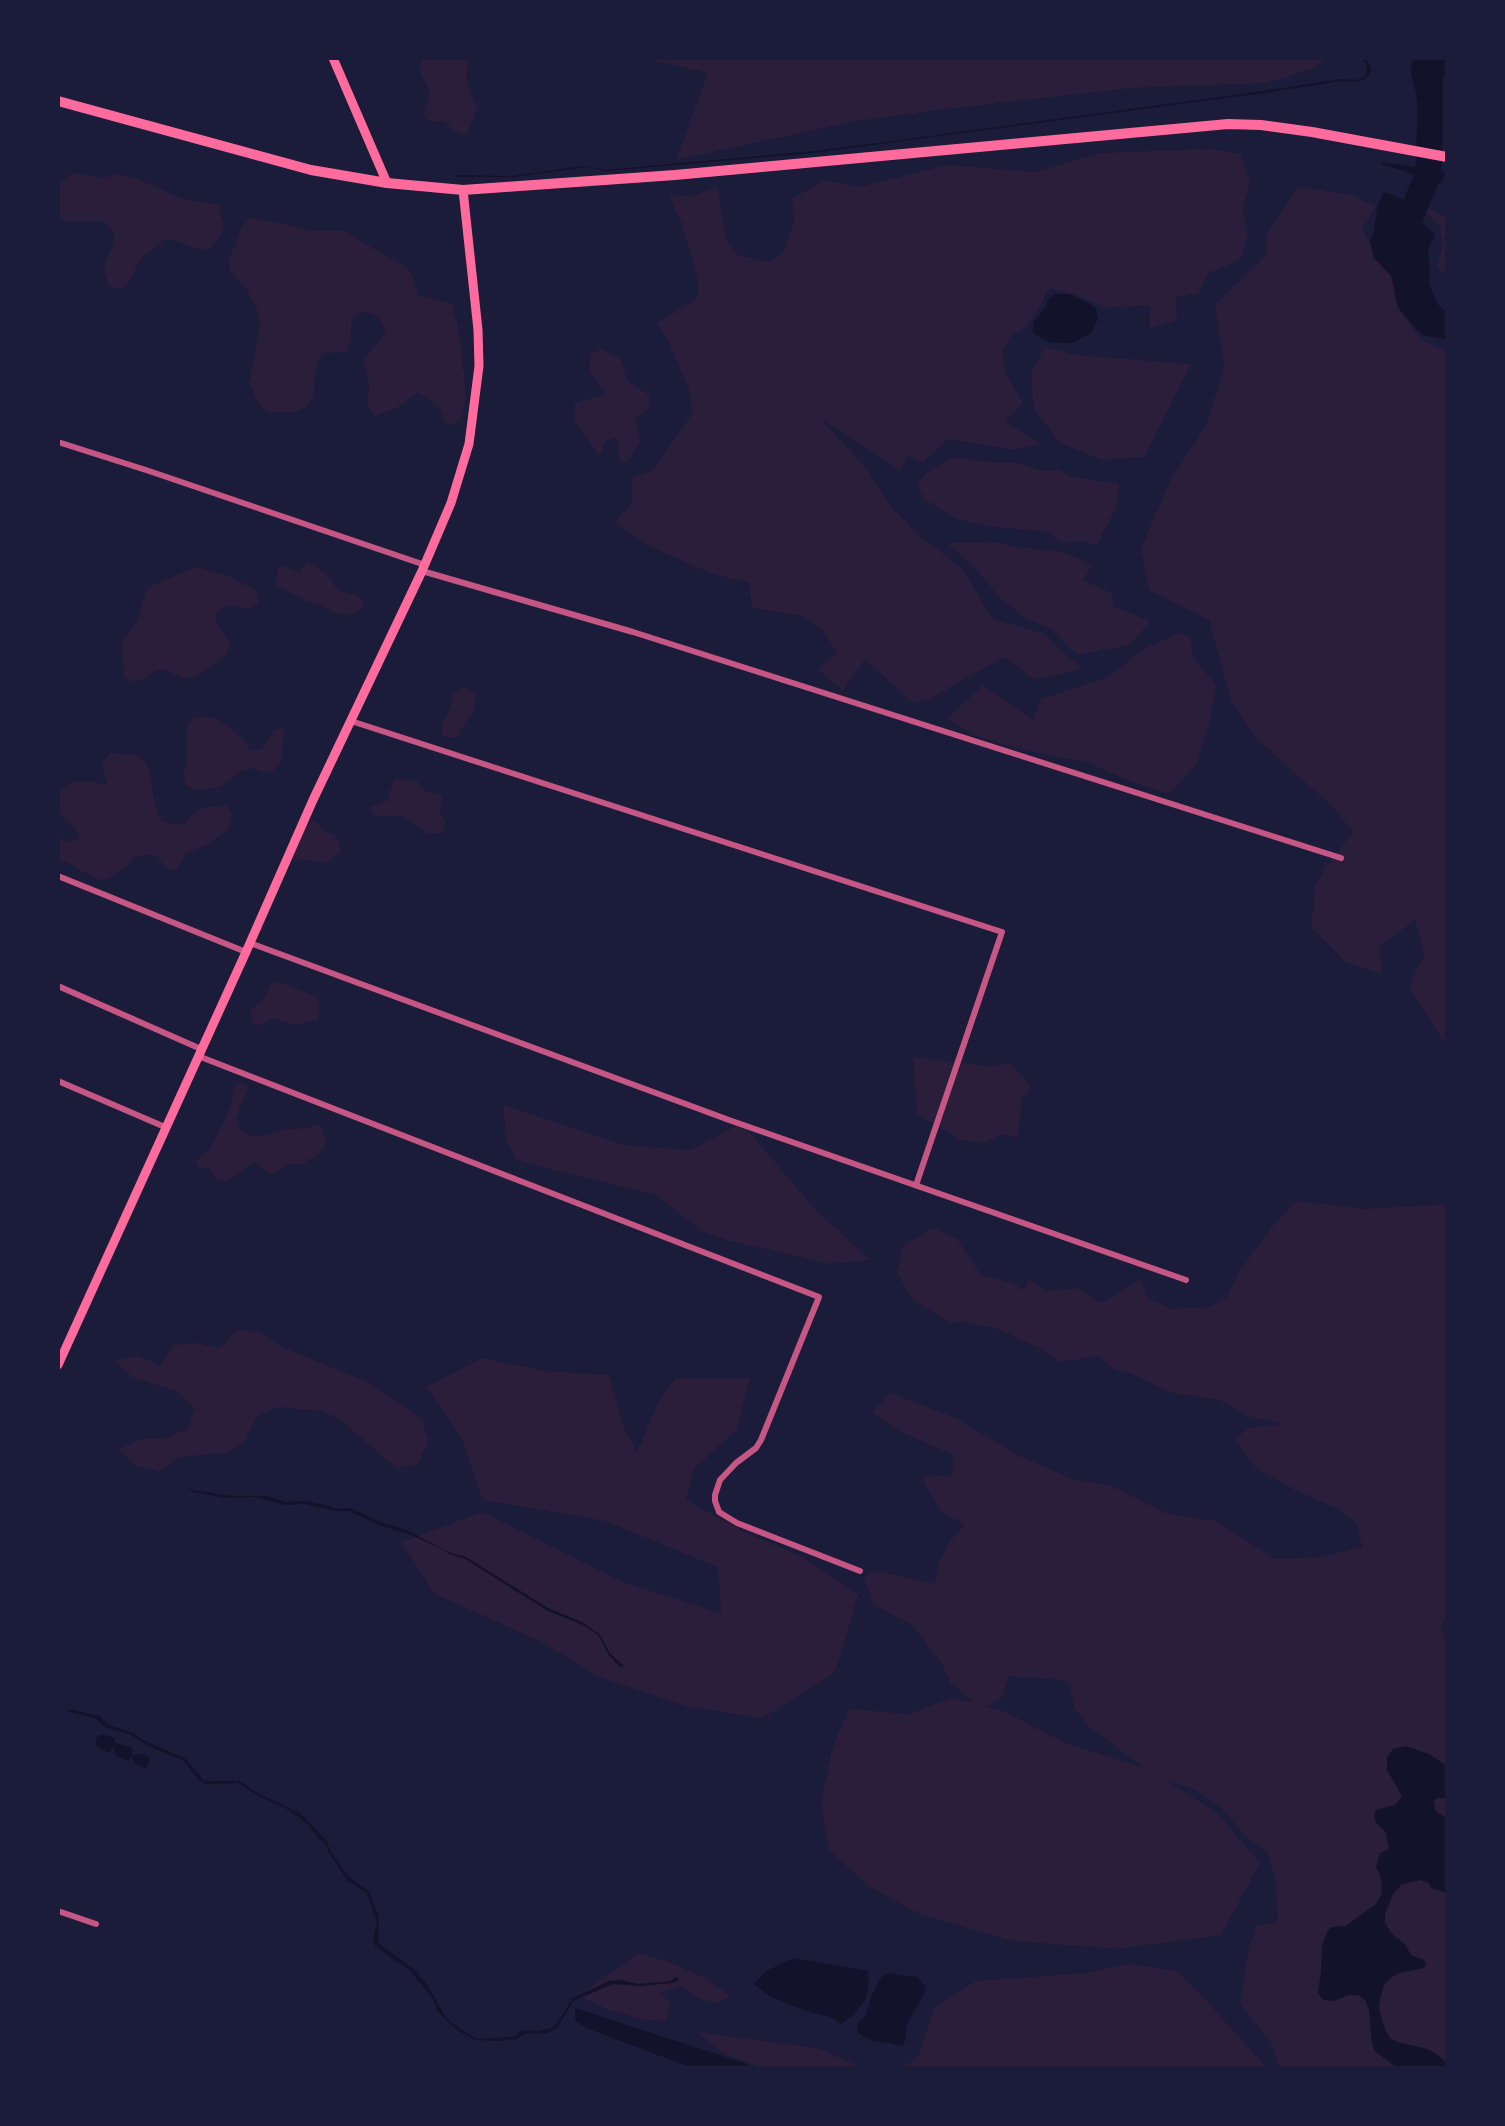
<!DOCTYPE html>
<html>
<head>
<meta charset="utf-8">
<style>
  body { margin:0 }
  #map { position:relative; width:1505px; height:2126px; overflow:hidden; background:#1b1b3a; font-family:Poppins,sans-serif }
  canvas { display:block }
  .frame { position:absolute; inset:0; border:60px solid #1b1b3a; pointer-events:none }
</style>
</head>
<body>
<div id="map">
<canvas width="1505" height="2126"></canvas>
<div class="frame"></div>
</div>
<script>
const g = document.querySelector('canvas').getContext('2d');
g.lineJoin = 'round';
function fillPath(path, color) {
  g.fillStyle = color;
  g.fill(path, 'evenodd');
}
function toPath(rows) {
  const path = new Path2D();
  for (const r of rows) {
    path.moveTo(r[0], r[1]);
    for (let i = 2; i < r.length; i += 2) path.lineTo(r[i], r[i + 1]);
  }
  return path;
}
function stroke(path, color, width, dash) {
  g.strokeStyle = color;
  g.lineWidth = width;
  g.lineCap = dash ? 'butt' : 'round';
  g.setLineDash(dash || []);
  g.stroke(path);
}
fillPath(toPath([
  [422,58,468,58,467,81,477,109,468,131,464,135,453,130,444,121,433,122,427,120,423,115,430,92,419,71],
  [645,58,1327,58,1314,68,1268,83,1130,88,947,109,856,121,676,160,708,73],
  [1210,149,1240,154,1250,181,1243,210,1248,236,1241,259,1208,274,1198,294,1176,297,1177,320,1150,329,1150,305,1104,308,1085,298,1050,288,1029,325,1010,337,1003,352,1006,375,1023,403,1005,422,1041,444,1013,450,948,439,923,462,908,456,900,470,820,418,868,470,889,504,919,536,961,567,993,619,1043,633,1082,669,1035,680,1004,657,928,700,913,703,865,659,843,691,818,670,837,652,823,631,803,616,753,608,749,583,712,574,645,544,615,522,632,503,632,477,653,470,692,414,690,392,669,343,656,323,697,299,697,275,681,222,668,194,690,197,718,186,726,239,738,255,769,262,784,252,794,221,792,199,824,180,860,187,947,165,1035,172,1100,153],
  [72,173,102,178,119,174,138,179,183,199,219,205,224,230,209,250,191,247,175,240,164,240,141,259,127,285,123,289,111,287,107,282,104,265,114,243,114,232,111,227,102,221,67,222,58,216,58,184],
  [1298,187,1352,195,1376,207,1362,229,1378,258,1392,268,1396,305,1421,339,1447,352,1447,1044,1444,1042,1411,991,1411,980,1425,955,1415,920,1380,946,1382,974,1346,962,1311,928,1315,887,1324,869,1353,832,1333,807,1258,740,1231,701,1209,620,1149,590,1141,548,1171,479,1207,424,1224,367,1215,305,1267,254,1266,235],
  [1428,207,1447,218,1447,277,1437,267,1443,243,1440,226,1424,210],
  [251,217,308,230,343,231,403,265,412,274,418,296,453,304,462,351,466,397,461,420,450,425,443,419,439,407,418,393,398,407,375,416,367,407,369,383,363,360,386,333,382,322,373,314,361,311,352,319,351,341,347,352,323,353,317,363,313,398,305,407,294,412,269,412,259,405,249,383,260,325,258,312,247,290,230,271,229,260,242,226],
  [1045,347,1076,355,1191,364,1144,457,1102,460,1060,443,1033,408,1031,372],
  [601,349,621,359,627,380,650,396,649,408,636,419,640,442,627,462,619,461,618,438,607,440,599,455,574,421,575,403,606,394,590,372,590,354],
  [959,457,986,462,1019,463,1041,471,1059,470,1072,477,1122,484,1119,484,1116,508,1097,545,1079,541,1061,543,1047,532,985,526,957,519,923,499,917,484,925,474,947,460],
  [993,542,1018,547,1061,552,1093,564,1083,580,1112,593,1114,607,1146,619,1149,616,1147,625,1130,645,1077,655,1053,630,1025,618,999,597,977,570,947,543],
  [307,562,313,564,328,576,338,591,355,594,360,597,365,604,356,613,351,615,333,612,318,604,306,601,276,585,277,568,283,566,300,572],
  [202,568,236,579,257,591,259,603,250,609,226,606,216,613,217,625,231,644,226,655,198,675,186,679,165,670,154,671,145,679,133,682,124,676,122,641,136,622,147,588,191,569],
  [1180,632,1191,639,1193,658,1216,685,1210,721,1196,765,1168,794,1128,780,1085,762,1029,751,976,736,947,719,983,685,1033,720,1041,699,1107,678,1144,649],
  [466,687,476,693,474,711,463,726,459,737,453,738,442,736,442,724,450,708,452,696,460,688],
  [194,717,217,718,244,740,250,750,261,750,274,730,285,727,281,762,273,771,264,772,252,768,241,771,221,787,198,790,186,786,183,774,187,763,187,727],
  [110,753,135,755,145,761,150,773,153,797,161,820,172,824,184,824,192,815,202,808,226,805,232,815,228,829,209,844,188,852,174,872,164,866,157,856,146,855,134,857,127,866,108,879,97,880,67,862,58,861,58,836,68,842,80,839,76,829,59,812,58,797,61,789,71,782,95,782,107,785,102,763],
  [395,778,417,781,425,791,442,795,440,812,445,822,443,833,426,833,401,816,377,816,371,813,371,807,387,800],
  [310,822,316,822,324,831,334,835,338,840,341,851,326,864,308,860,296,861,288,852,291,835,299,826],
  [276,981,316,996,320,1007,318,1020,296,1025,274,1018,258,1026,253,1023,250,1011,263,1000,271,984],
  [913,1057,986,1066,1010,1063,1030,1085,1028,1095,1022,1095,1018,1138,1002,1134,984,1143,961,1140,917,1114],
  [241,1082,246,1085,248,1091,240,1106,237,1118,240,1130,250,1136,262,1136,285,1129,308,1128,314,1125,320,1125,326,1139,325,1145,318,1155,302,1164,290,1164,275,1173,269,1173,255,1163,250,1165,226,1182,215,1179,210,1169,199,1167,195,1162,209,1150,230,1108,235,1084],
  [503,1105,624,1145,690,1150,742,1123,814,1208,870,1260,830,1264,726,1240,702,1231,656,1195,517,1161,506,1140],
  [1296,1201,1365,1209,1447,1204,1447,1612,1441,1628,1447,1639,1447,2068,1279,2068,1272,2044,1240,2004,1248,1951,1257,1925,1277,1923,1276,1883,1268,1853,1242,1833,1223,1809,1196,1790,1164,1779,1217,1813,1260,1863,1221,1935,1118,1949,1012,1941,919,1914,868,1886,828,1849,821,1803,833,1746,849,1709,909,1714,951,1698,976,1703,951,1684,942,1664,912,1625,874,1605,863,1577,877,1571,935,1584,938,1564,951,1540,965,1525,941,1512,921,1477,952,1475,954,1455,897,1430,872,1412,890,1393,956,1418,1018,1455,1074,1480,1113,1486,1169,1514,1216,1521,1275,1559,1321,1557,1362,1547,1357,1525,1340,1510,1298,1492,1256,1468,1234,1439,1249,1428,1281,1424,1248,1416,1219,1400,1172,1393,1132,1374,1114,1369,1098,1356,1060,1362,1037,1347,995,1328,962,1322,950,1322,913,1300,897,1273,902,1246,933,1228,957,1239,981,1275,1013,1283,1024,1290,1029,1280,1048,1291,1079,1288,1101,1303,1141,1279,1147,1297,1171,1309,1210,1307,1227,1297,1239,1272,1270,1229],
  [1008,1676,1060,1680,1069,1684,1075,1709,1088,1726,1145,1768,1068,1744,1004,1711,983,1706,990,1706,1004,1695],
  [236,1330,259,1332,280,1346,370,1383,423,1420,428,1443,418,1464,396,1468,343,1422,322,1411,276,1407,256,1418,246,1440,226,1453,179,1457,160,1472,136,1466,118,1450,140,1439,166,1438,188,1429,194,1407,176,1391,132,1377,114,1361,137,1356,160,1365,173,1345,196,1343,220,1348],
  [482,1358,546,1371,609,1375,624,1428,637,1452,658,1403,676,1378,750,1378,737,1429,694,1469,686,1500,747,1533,803,1557,858,1595,840,1658,833,1674,763,1718,687,1707,594,1675,544,1643,435,1594,401,1542,483,1512,623,1582,721,1613,718,1567,605,1521,483,1500,462,1439,426,1387],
  [638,1953,666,1961,699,1975,731,1996,716,2003,700,1999,681,1986,660,1993,671,2003,666,2021,646,2020,609,2010,578,1996],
  [1129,1964,1177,1971,1203,1997,1267,2068,898,2068,917,2059,935,2007,976,1981,1086,1973],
  [696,2032,822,2049,862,2068,763,2068,725,2054]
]), '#2a1e3b');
fillPath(toPath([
  [1360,58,1366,58,1372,70,1364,80,1351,82,1341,81,1264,93,894,142,813,153,605,171,588,167,512,177,457,177,456,175,511,176,583,166,605,170,813,151,893,141,1264,91,1341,79,1356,80,1365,77,1367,73,1366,63],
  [1416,58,1444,58,1436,91,1438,121,1443,141,1420,136,1416,93,1411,74,1412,61],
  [1382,162,1409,166,1446,173,1441,183,1381,164],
  [1384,192,1420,206,1416,217,1435,234,1428,250,1430,270,1429,285,1439,306,1447,312,1447,340,1423,335,1412,324,1399,309,1391,276,1374,258,1370,241,1374,230,1378,204],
  [1055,294,1069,294,1090,304,1096,309,1098,318,1092,332,1073,343,1061,343,1049,342,1033,333,1033,323,1045,308,1048,300],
  [190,1490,233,1496,266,1496,286,1502,303,1501,326,1505,336,1509,350,1508,380,1522,406,1530,449,1552,466,1557,548,1608,584,1623,600,1635,609,1652,624,1666,621,1667,616,1663,608,1654,598,1635,583,1625,546,1610,465,1559,449,1554,444,1550,406,1533,381,1526,349,1511,338,1511,304,1504,286,1505,255,1497,225,1498,190,1491],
  [68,1709,100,1716,107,1724,134,1733,143,1740,186,1759,204,1781,240,1781,259,1794,300,1813,326,1840,331,1852,348,1876,369,1891,379,1917,378,1943,414,1969,429,1987,444,2015,453,2024,477,2039,508,2037,514,2036,522,2030,538,2031,552,2028,557,2023,573,1998,609,1981,620,1980,638,1984,670,1981,677,1977,679,1980,672,1983,641,1986,613,1984,573,2001,558,2027,550,2032,543,2034,526,2033,517,2039,500,2041,474,2040,457,2030,442,2016,437,2011,434,2000,410,1971,375,1946,373,1938,377,1922,367,1893,348,1881,329,1853,327,1846,316,1836,308,1824,287,1809,259,1796,238,1783,206,1784,199,1780,184,1761,153,1748,129,1734,105,1727,95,1718,73,1713,68,1711],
  [100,1734,114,1738,115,1743,131,1747,133,1751,131,1755,142,1754,150,1758,146,1768,135,1764,131,1756,129,1761,117,1756,114,1752,114,1746,109,1753,100,1749,96,1745,96,1739],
  [1406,1746,1429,1754,1444,1764,1447,1769,1447,1798,1437,1798,1434,1801,1435,1810,1447,1819,1447,1893,1431,1888,1429,1883,1421,1880,1402,1884,1393,1894,1385,1914,1385,1923,1393,1935,1405,1944,1411,1955,1424,1960,1426,1965,1424,1968,1399,1973,1392,1977,1384,1985,1380,2000,1379,2010,1385,2029,1390,2038,1397,2042,1424,2048,1435,2053,1447,2063,1447,2068,1397,2068,1375,2051,1372,2044,1369,2010,1365,2000,1358,1995,1349,1995,1333,2001,1323,2000,1318,1993,1321,1971,1322,1945,1327,1932,1331,1927,1346,1926,1376,1904,1382,1893,1381,1877,1376,1867,1380,1853,1389,1849,1386,1832,1377,1824,1374,1816,1376,1810,1395,1805,1402,1796,1387,1770,1387,1757,1393,1749],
  [794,1958,868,1971,869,1981,866,1999,853,2015,841,2024,830,2017,809,2012,771,1997,754,1984,766,1971],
  [886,1973,917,1977,926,1987,925,1992,906,2026,906,2037,903,2046,890,2043,872,2041,858,2033,857,2024,866,2015,870,2000,879,1980],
  [575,2008,744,2063,752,2068,692,2068,584,2027,575,2020]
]), '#12122b');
stroke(toPath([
  [1414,238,1408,222,1428,175,1430,129,1430,74,1438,58]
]), '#12122b', 26);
stroke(toPath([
  [58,442,149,471,425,565],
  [422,571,633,632,1341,858],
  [351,721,1002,932,916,1185],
  [58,876,246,952],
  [250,943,729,1120,1186,1280],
  [58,986,201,1049],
  [198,1056,819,1297,761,1440,756,1448,736,1463,720,1480,715,1495,715,1501,719,1512,737,1523,860,1571],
  [58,1081,165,1127],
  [58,1911,96,1924]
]), '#c65784', 6);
stroke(toPath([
  [333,58,387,183],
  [58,1365,246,952,313,800,422,571,451,503,469,444,479,366,478,330,463,190]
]), '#ff6b9d', 9);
stroke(toPath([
  [58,101,311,170,387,183,463,190,675,175,1228,124,1261,125,1312,132,1447,157]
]), '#ff6b9d', 10);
</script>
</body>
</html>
